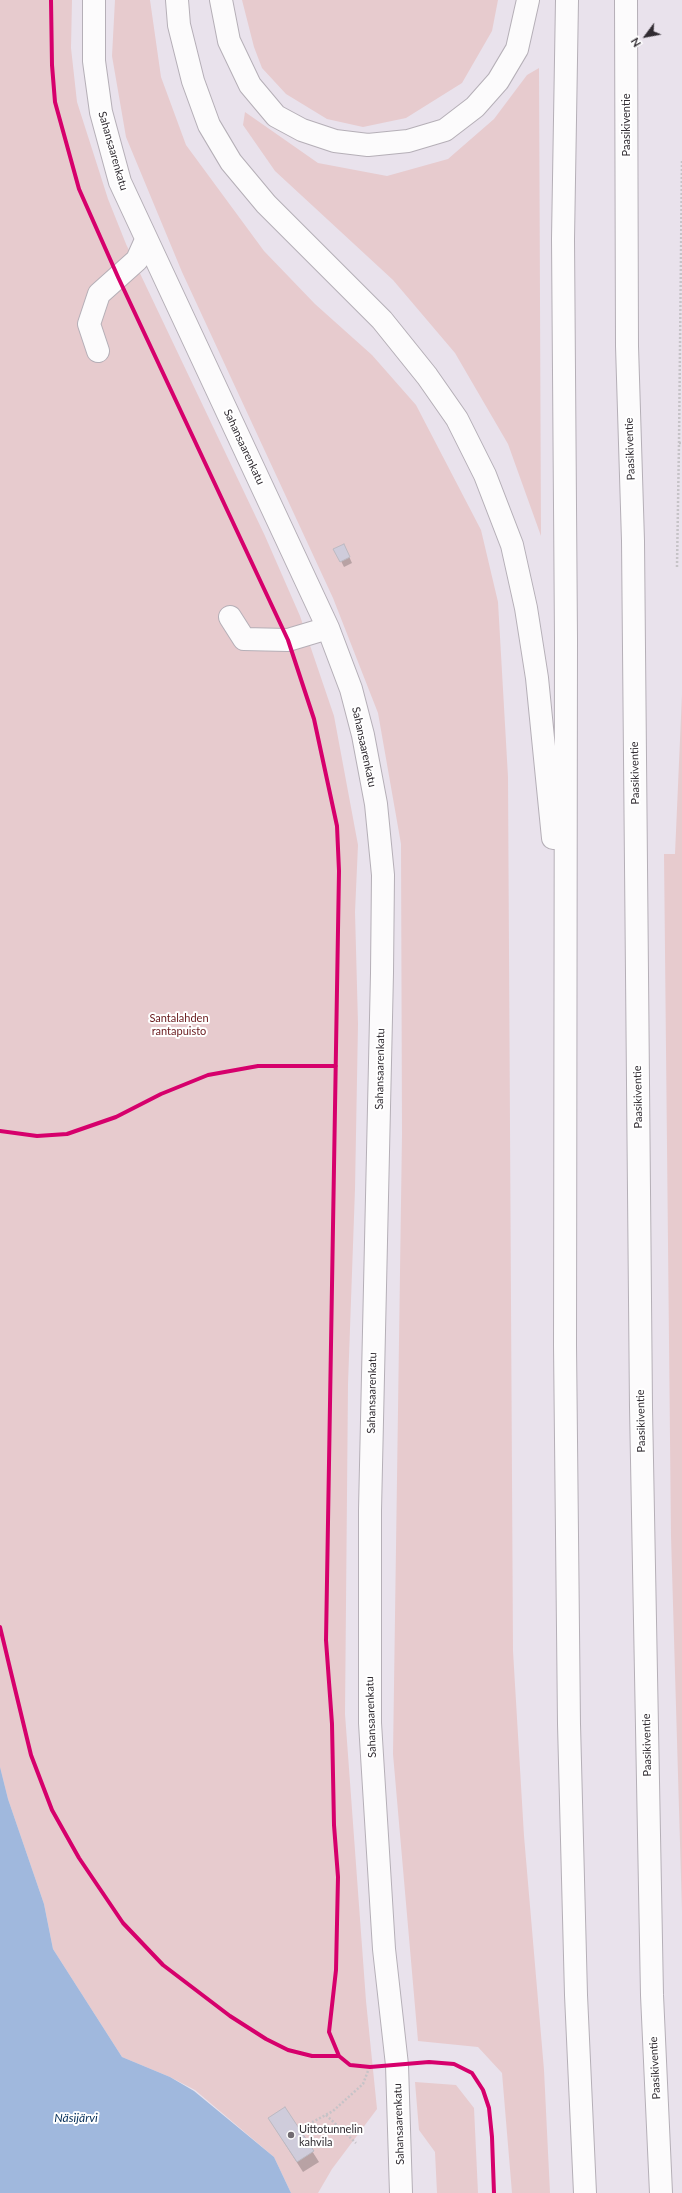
<!DOCTYPE html>
<html>
<head>
<meta charset="utf-8">
<style>
  body { margin:0 }
  #map { position:relative; width:682px; height:2193px; overflow:hidden; background:#e9e2ec; font-family:Lato,sans-serif }
  canvas { display:block }
  .north { position:absolute; left:626px; top:16px; width:40px; height:40px; -webkit-text-stroke:3px #fff; paint-order:stroke; rotate:238deg; font-size:11px; font-weight:700; line-height:16px; text-align:center; color:#302b31 }
  .north::after { content:''; display:block; margin:auto; width:14px; height:18px; background:#302b31; clip-path:polygon(50% 0,100% 100%,50% 72%,0 100%) }
</style>
</head>
<body>
<div id="map">
<canvas width="682" height="2193"></canvas>
<div class="north">N</div>
</div>
<script>
const g = document.querySelector('canvas').getContext('2d');
g.lineJoin = 'round';
function fillPath(path, color) {
  g.fillStyle = color;
  g.fill(path, 'evenodd');
}
function toPath(rows) {
  const path = new Path2D();
  for (const r of rows) {
    path.moveTo(r[0], r[1]);
    for (let i = 2; i < r.length; i += 2) path.lineTo(r[i], r[i + 1]);
  }
  return path;
}
function stroke(path, color, width, dash) {
  g.strokeStyle = color;
  g.lineWidth = width;
  g.lineCap = dash ? 'butt' : 'round';
  g.setLineDash(dash || []);
  g.stroke(path);
}
function drawText(font, color, halo, rows, align = 'center') {
  g.font = font + ' Lato,sans-serif';
  g.lineWidth = 4;
  g.setLineDash([]);
  g.textBaseline = 'middle';
  g.strokeStyle = halo;
  g.fillStyle = color;
  for (const [text, x, y, turn = 0] of rows) {
    g.save();
    g.translate(x, y);
    g.rotate((+turn || 0) * Math.PI / 180);
    g.textAlign = isNaN(turn) ? turn : align;
    if (halo) g.strokeText(text, 0, 0);
    g.fillText(text, 0, 0);
    g.restore();
  }
}
fillPath(toPath([
  [0,0,72,0,71,48,77,102,108,199,126,244,265,536,300,616,334,716,358,845,355,912,358,1024,355,1189,348,1384,345,1714,366,2001,377,2109,332,2169,318,2193,291,2193,274,2157,195,2090,170,2077,122,2057,53,1949,44,1904,8,1799,0,1767],
  [115,0,150,0,161,77,186,145,264,251,315,304,372,355,416,405,481,530,498,602,508,777,513,1651,524,1836,544,2070,550,2193,512,2193,502,2073,478,2047,418,2041,393,1754,402,1134,401,844,378,713,333,598,182,272,126,137,112,56],
  [242,0,498,0,492,31,462,83,406,118,363,127,327,119,286,94,262,68,254,47],
  [539,68,541,536,508,444,455,353,393,280,275,171,243,125,245,112,318,163,387,176,448,159,494,119,527,75],
  [682,694,682,1911,671,1536,664,854,675,854],
  [415,2082,456,2085,474,2108,478,2193,437,2193,435,2152,419,2130]
]), '#e7cbce');
fillPath(toPath([
  [0,1767,8,1799,44,1904,53,1949,122,2057,170,2077,194,2091,274,2157,291,2193,0,2193]
]), '#a0b8dd');
fillPath(toPath([
  [335,549,346,550,352,563,344,567],
  [285,2108,319,2162,303,2172,269,2119]
]), '#0003');
const building = toPath([
  [344,544,350,557,340,562,333,549,344,544],
  [285,2107,314,2151,297,2162,268,2118,285,2107]
]);
fillPath(building, '#cfccdb');
stroke(building, '#bdbac2', 1);
const minor = toPath([
  [94,0,94,61,101,112,120,182,328,628,351,689,363,735,376,804,383,875,382,973,370,1510,370,1723,384,1949,397,2065,401,2193],
  [98,351,89,324,99,294,137,260,146,240],
  [230,617,244,639,288,640,328,628]
]);
const highway = toPath([
  [177,0,179,25,193,81,209,125,231,162,266,204,382,320,427,376,457,419,485,475,512,545,526,608,537,678,553,838],
  [221,0,229,41,250,85,276,116,302,130,335,141,368,145,408,141,445,130,475,107,498,81,517,49,528,0],
  [567,0,563,239,566,639,565,1345,569,1724,576,1995,585,2193],
  [626,0,627,346,633,541,641,1407,652,1995,661,2193]
]);
stroke(minor, '#b5afb7', 24);
stroke(highway, '#b5afb7', 24);
stroke(toPath([
  [679,443,682,159],
  [677,567,679,443,682,443],
  [326,2115,356,2143],
  [305,2126,333,2111,363,2084,368,2071]
]), '#c6c3c7', 2.5, [2, 2]);
stroke(minor, '#fcfbfc', 22);
stroke(highway, '#fcfbfc', 22);
stroke(toPath([
  [51,0,52,65,55,102,79,189,118,277,288,640,314,719,337,826,339,871,326,1640,332,1724,334,1825,338,1877,336,1970,329,2032,339,2056,350,2065,370,2067,429,2062,454,2064,472,2073,483,2090,489,2108,492,2137,494,2193],
  [0,1131,37,1136,67,1134,116,1117,161,1094,208,1075,258,1066,336,1066],
  [0,1627,31,1755,52,1810,79,1858,123,1923,163,1965,230,2016,266,2039,288,2050,312,2056,339,2056]
]), '#d6006c', 4);
for (const [x, y, r, color] of [
  [291,2135,4,"#716b72"]
]) {
  const dot = new Path2D();
  dot.arc(x, y, r, 0, 2 * Math.PI);
  g.fillStyle = color;
  g.fill(dot);
  stroke(dot, '#fff', 1.5);
}
drawText('11px', '#302b31', '#fff', [
  ["Paasikiventie",626,125,-90],
  ["Sahansaarenkatu",113,151,74],
  ["Sahansaarenkatu",244,447,65],
  ["Paasikiventie",630,449,-92],
  ["Sahansaarenkatu",364,747,78],
  ["Paasikiventie",635,773,-91],
  ["Sahansaarenkatu",380,1069,-89],
  ["Paasikiventie",638,1097,-91],
  ["Sahansaarenkatu",372,1393,-89],
  ["Paasikiventie",641,1421,-91],
  ["Sahansaarenkatu",371,1717,-92],
  ["Paasikiventie",647,1745,-91],
  ["Paasikiventie",655,2068,-93],
  ["Sahansaarenkatu",399,2124,-92]
]);
drawText('11px', '#68191c', '#fff', [
  ["Santalahden",179,1018],
  ["rantapuisto",179,1031]
]);
drawText('11px', '#302b31', '#fff', [
  ["Uittotunnelin",299,2129],
  ["kahvila",299,2142]
], 'left');
drawText('italic 12px', '#062f5a', '#fff', [
  ["Näsijärvi",76,2118]
]);
</script>
</body>
</html>
